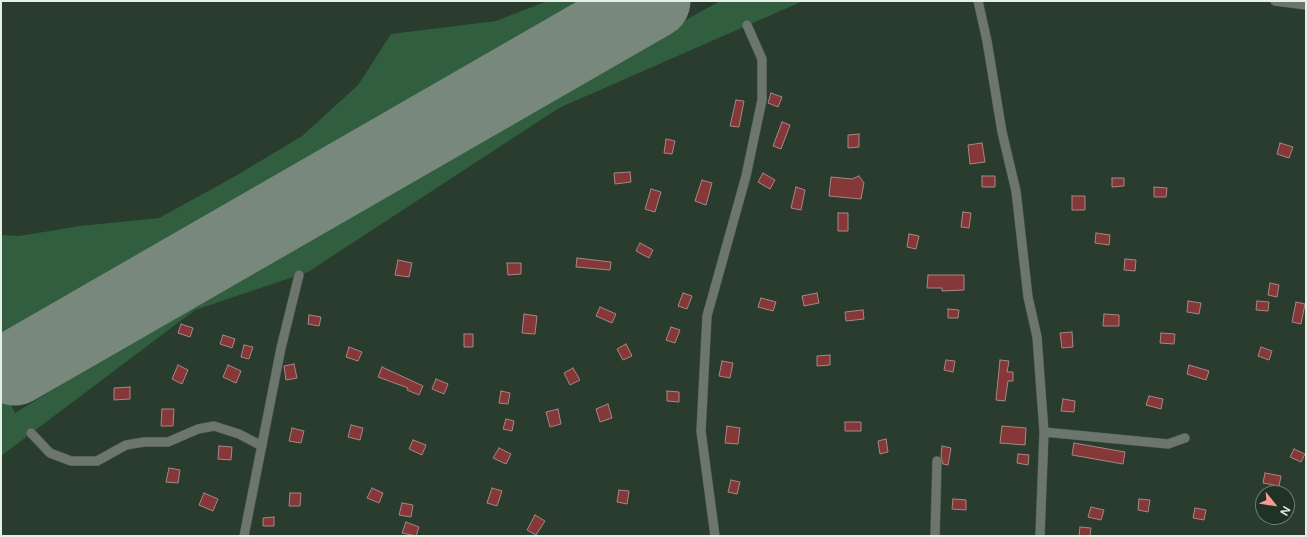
<!DOCTYPE html>
<html>
<head>
<meta charset="utf-8">
<style>
  body { margin:0 }
  #map { position:relative; width:1307px; height:537px; overflow:hidden; background:#293c2e; font-family:"Varela Round",sans-serif }
  canvas { display:block }
  .frame { position:absolute; inset:0; border:2px solid #e5f1e8; pointer-events:none }
  .north { position:absolute; left:1255px; top:485px; width:40px; height:40px; box-sizing:border-box; background:#1f3224; border:1px solid #6e7e72; border-radius:50%; rotate:120deg; font-size:11px; font-weight:700; line-height:16px; text-align:center; color:#e5f1e8 }
  .north::after { content:''; display:block; margin:auto; width:14px; height:18px; background:#f59b98; clip-path:polygon(50% 0,100% 100%,50% 72%,0 100%) }
</style>
</head>
<body>
<div id="map">
<canvas width="1307" height="537"></canvas>
<div class="frame"></div>
<div class="north">N</div>
</div>
<script>
const g = document.querySelector('canvas').getContext('2d');
g.lineJoin = 'round';
function fillPath(path, color) {
  g.fillStyle = color;
  g.fill(path, 'evenodd');
}
function toPath(rows) {
  const path = new Path2D();
  for (const r of rows) {
    path.moveTo(r[0], r[1]);
    for (let i = 2; i < r.length; i += 2) path.lineTo(r[i], r[i + 1]);
  }
  return path;
}
function stroke(path, color, width, dash) {
  g.strokeStyle = color;
  g.lineWidth = width;
  g.lineCap = dash ? 'butt' : 'round';
  g.setLineDash(dash || []);
  g.stroke(path);
}
fillPath(toPath([
  [547,1,609,1,304,174,1,352,1,235,19,236,80,226,159,218,232,178,302,136,358,85,391,34,496,21],
  [720,1,803,1,559,108,308,272,195,310,1,456,1,384,15,413,256,265,504,121]
]), '#305e3e');
stroke(toPath([
  [15,368,653,1]
]), '#78887c', 75);
const building = toPath([
  [771,93,782,97,778,107,768,103,771,93],
  [736,100,744,101,739,127,730,126,736,100],
  [782,122,790,125,781,149,773,146,782,122],
  [859,134,859,147,848,148,848,135,859,134],
  [666,139,675,141,672,154,664,153,666,139],
  [982,143,985,162,970,164,968,145,982,143],
  [1280,143,1293,147,1289,158,1277,154,1280,143],
  [630,172,631,182,615,184,614,173,630,172],
  [763,173,775,180,770,189,758,182,763,173],
  [859,176,864,183,861,199,829,196,831,177,852,179,859,176],
  [982,176,995,176,995,187,982,187,982,176],
  [1112,178,1124,178,1124,186,1112,187,1112,178],
  [702,180,712,183,706,205,695,201,702,180],
  [796,187,805,190,801,210,791,208,796,187],
  [1154,187,1167,188,1166,197,1154,197,1154,187],
  [651,189,661,192,655,212,645,209,651,189],
  [1072,196,1085,196,1085,210,1072,210,1072,196],
  [963,212,971,213,969,228,961,227,963,212],
  [838,213,848,213,848,231,838,231,838,213],
  [1096,233,1110,235,1109,245,1095,243,1096,233],
  [909,234,919,236,916,249,907,247,909,234],
  [640,243,653,250,649,258,636,251,640,243],
  [577,258,611,262,610,270,576,267,577,258],
  [1125,259,1136,260,1135,271,1124,270,1125,259],
  [398,260,412,263,409,277,395,275,398,260],
  [507,263,521,263,521,274,508,275,507,263],
  [928,275,964,275,964,290,942,291,942,288,927,288,928,275],
  [1270,283,1279,285,1277,297,1268,295,1270,283],
  [683,293,692,296,687,309,678,306,683,293],
  [817,293,819,303,804,306,802,296,817,293],
  [761,298,776,302,773,311,758,307,761,298],
  [1188,301,1201,303,1199,314,1187,312,1188,301],
  [1257,301,1269,302,1268,311,1256,310,1257,301],
  [1296,302,1305,304,1301,324,1292,322,1296,302],
  [600,307,616,314,612,323,596,316,600,307],
  [948,309,959,310,958,318,948,318,948,309],
  [863,310,864,319,846,321,845,312,863,310],
  [524,314,537,316,535,334,522,333,524,314],
  [1104,314,1119,315,1119,326,1103,326,1104,314],
  [309,315,321,317,319,326,308,324,309,315],
  [181,324,193,328,190,337,178,333,181,324],
  [671,327,680,330,675,343,666,340,671,327],
  [1072,332,1073,347,1062,348,1060,333,1072,332],
  [1161,333,1175,334,1174,344,1160,343,1161,333],
  [464,334,473,334,473,347,464,347,464,334],
  [223,335,235,339,232,348,220,344,223,335],
  [626,344,632,356,623,360,617,349,626,344],
  [244,345,253,347,249,359,241,357,244,345],
  [349,347,362,352,358,361,346,357,349,347],
  [1261,347,1272,351,1269,360,1258,356,1261,347],
  [830,355,830,365,817,366,817,356,830,355],
  [946,360,955,361,953,372,944,370,946,360],
  [1000,360,1009,361,1007,372,1013,372,1013,381,1008,381,1005,401,996,400,1000,360],
  [722,361,733,363,730,378,719,376,722,361],
  [294,364,297,378,286,380,284,366,294,364],
  [178,365,188,370,182,384,172,379,178,365],
  [228,365,241,371,236,383,223,377,228,365],
  [1189,365,1209,371,1206,380,1187,374,1189,365],
  [382,367,423,386,419,395,407,390,408,388,378,377,382,367],
  [573,368,580,380,570,385,564,373,573,368],
  [436,379,448,384,444,394,432,389,436,379],
  [130,387,130,399,114,400,114,388,130,387],
  [501,391,510,393,508,404,499,403,501,391],
  [667,391,679,392,679,402,667,401,667,391],
  [1149,396,1163,399,1161,409,1146,405,1149,396],
  [1063,399,1075,401,1074,412,1061,411,1063,399],
  [608,404,612,418,600,422,596,409,608,404],
  [162,409,174,409,173,426,161,426,162,409],
  [558,409,561,424,550,427,546,412,558,409],
  [506,419,514,421,512,431,503,429,506,419],
  [845,422,861,422,861,431,845,431,845,422],
  [351,425,363,428,360,440,348,437,351,425],
  [727,426,740,428,738,444,725,443,727,426],
  [1002,426,1026,428,1025,445,1000,443,1002,426],
  [292,428,304,431,301,443,289,441,292,428],
  [886,439,888,452,880,454,878,441,886,439],
  [413,440,426,445,422,455,409,449,413,440],
  [1074,443,1125,452,1123,464,1072,455,1074,443],
  [219,446,232,447,231,460,218,459,219,446],
  [942,446,951,448,948,465,943,464,941,456,942,446],
  [499,448,511,454,506,464,493,458,499,448],
  [1294,449,1305,454,1301,462,1290,457,1294,449],
  [1018,454,1029,455,1028,465,1017,463,1018,454],
  [169,468,180,470,178,483,166,482,169,468],
  [1265,473,1281,476,1279,486,1263,483,1265,473],
  [731,480,740,482,737,494,728,492,731,480],
  [372,488,383,493,379,503,367,498,372,488],
  [492,488,502,491,497,506,487,503,492,488],
  [619,490,629,491,627,504,617,502,619,490],
  [204,493,218,499,213,511,199,505,204,493],
  [290,493,301,493,300,506,289,506,290,493],
  [953,499,966,500,966,510,952,509,953,499],
  [1139,499,1150,500,1148,512,1138,510,1139,499],
  [402,503,413,505,411,517,399,515,402,503],
  [1091,507,1104,510,1101,520,1088,517,1091,507],
  [1195,508,1206,510,1204,520,1193,518,1195,508],
  [535,515,545,521,536,535,527,530,535,515],
  [274,517,274,526,263,526,263,518,274,517],
  [406,522,419,527,416,536,402,533,406,522],
  [1080,527,1091,528,1090,536,1079,536,1080,527]
]);
fillPath(building, '#863738');
stroke(building, '#a58887', 1);
const street = toPath([
  [978,1,987,41,1002,132,1016,191,1028,297,1037,337,1044,432,1040,536],
  [1275,1,1306,5],
  [1044,432,1168,444,1185,438],
  [31,433,50,453,71,461,97,461,126,445,144,442,168,442,198,429,214,426,239,434,262,446],
  [244,536,281,348,299,275],
  [715,536,701,431,707,316,746,176,762,100,762,59,747,25],
  [935,536,937,461]
]);
stroke(street, '#47594c', 10);
stroke(street, '#6c766e', 9);
</script>
</body>
</html>
